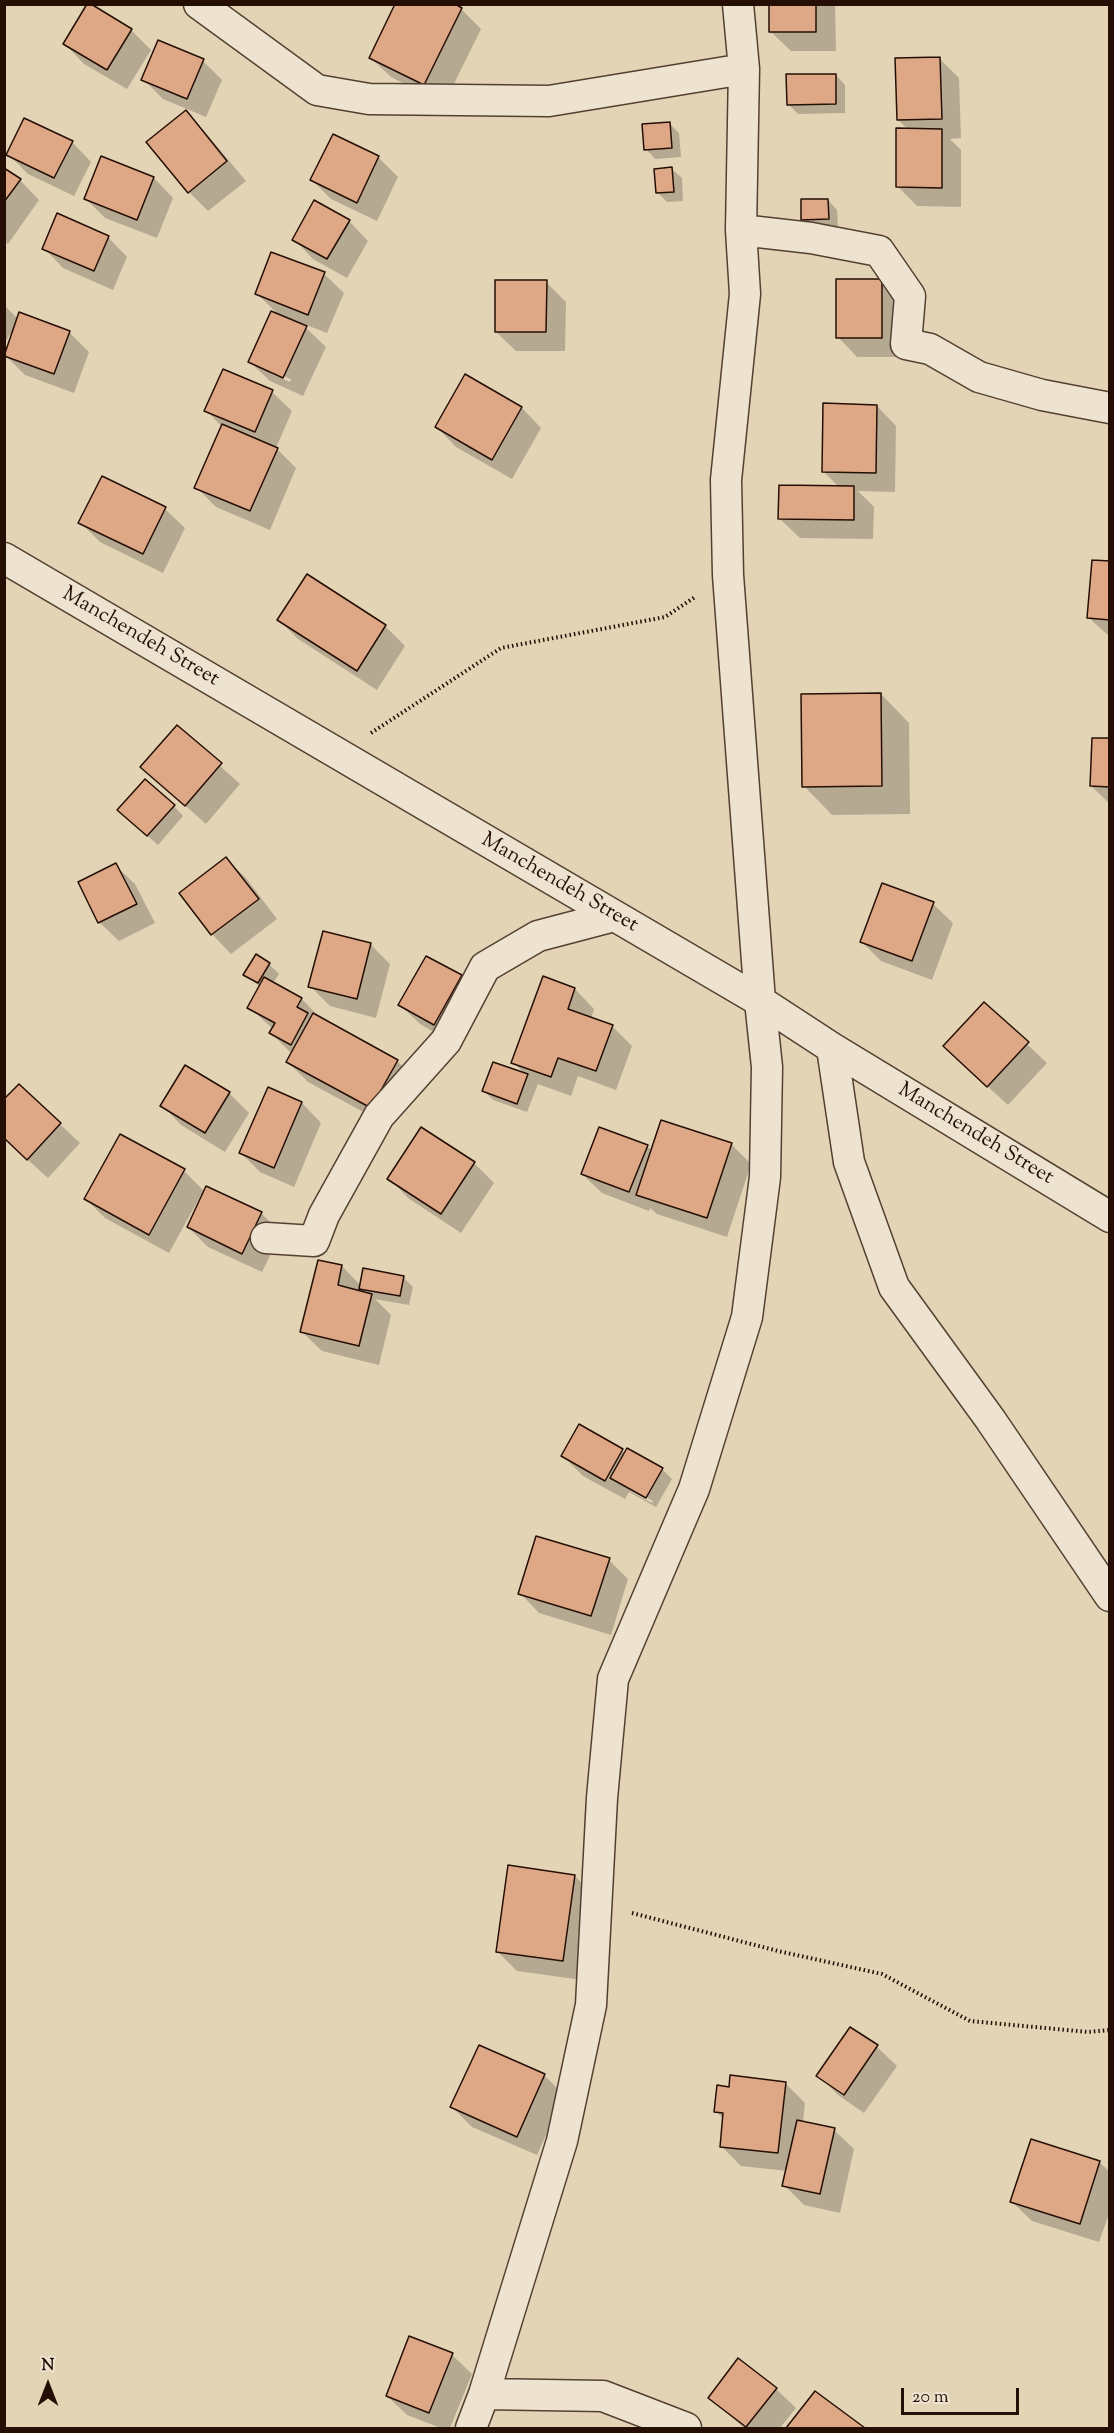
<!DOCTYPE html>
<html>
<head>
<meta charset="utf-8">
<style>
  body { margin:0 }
  #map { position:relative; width:1114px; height:2433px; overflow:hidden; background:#e3d4b6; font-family:"Sorts Mill Goudy",serif }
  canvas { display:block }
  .frame { position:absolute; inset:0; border:6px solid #250f05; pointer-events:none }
  .north { position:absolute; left:18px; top:2355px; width:60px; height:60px; -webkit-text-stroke:4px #ede3d0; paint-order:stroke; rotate:0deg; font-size:16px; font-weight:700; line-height:24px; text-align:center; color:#250f05 }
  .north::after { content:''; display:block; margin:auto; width:21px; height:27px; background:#250f05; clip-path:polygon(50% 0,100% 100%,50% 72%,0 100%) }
  .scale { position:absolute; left:901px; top:2388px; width:118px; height:27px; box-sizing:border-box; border:3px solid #250f05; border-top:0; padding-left:8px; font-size:18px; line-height:21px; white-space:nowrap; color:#250f05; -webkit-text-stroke:4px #ede3d0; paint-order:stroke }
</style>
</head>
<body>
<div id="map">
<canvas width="1114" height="2433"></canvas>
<div class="frame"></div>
<div class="north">N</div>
<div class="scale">20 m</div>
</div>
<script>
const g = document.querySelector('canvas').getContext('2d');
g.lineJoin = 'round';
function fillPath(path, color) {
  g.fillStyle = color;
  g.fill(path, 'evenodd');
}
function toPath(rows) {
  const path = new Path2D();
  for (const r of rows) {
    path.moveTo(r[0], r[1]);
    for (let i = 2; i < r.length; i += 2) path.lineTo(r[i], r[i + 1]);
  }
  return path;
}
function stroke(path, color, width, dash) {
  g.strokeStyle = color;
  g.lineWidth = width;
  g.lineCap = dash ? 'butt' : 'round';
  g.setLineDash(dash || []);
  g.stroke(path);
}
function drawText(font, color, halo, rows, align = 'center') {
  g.font = font + ' "Sorts Mill Goudy",serif';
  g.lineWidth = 4.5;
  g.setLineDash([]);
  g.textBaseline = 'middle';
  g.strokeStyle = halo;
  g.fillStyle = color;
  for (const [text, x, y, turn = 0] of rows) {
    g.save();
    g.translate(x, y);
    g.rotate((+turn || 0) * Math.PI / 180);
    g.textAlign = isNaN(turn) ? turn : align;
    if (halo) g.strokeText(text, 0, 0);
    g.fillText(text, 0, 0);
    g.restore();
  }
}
fillPath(toPath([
  [771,4,835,4,836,51,791,51,771,32],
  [461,9,481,29,444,104,391,77,371,58],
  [131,30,151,50,127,89,84,64,65,44],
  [939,58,959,78,961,138,950,139,961,150,961,207,917,206,897,186,909,130,898,120],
  [203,61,222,80,206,117,163,99,143,79],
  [836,75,845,85,845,113,798,114,788,104],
  [186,112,205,132,246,181,208,211,189,192],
  [669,123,679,133,681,157,655,159,646,149],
  [72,142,91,162,74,196,28,174,8,154],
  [378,157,398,177,377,221,331,199,311,179],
  [102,158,154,178,173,198,157,238,105,218,85,198],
  [4,169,20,180,39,200,8,244,4,242],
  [672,169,682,178,683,201,667,202,657,192],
  [828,200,837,210,838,228,813,229,803,219],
  [349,221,368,241,347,278,313,259,294,239],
  [108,237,127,257,113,290,63,268,44,248],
  [324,274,344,293,327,333,301,323,326,347,303,396,270,381,250,362,279,315,256,293],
  [271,371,291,379,290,382,271,374],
  [881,281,901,300,901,357,857,357,838,337],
  [546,282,566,302,565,351,516,351,496,332],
  [4,305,18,319,69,332,89,352,74,393,25,375,5,355,12,335,10,334,4,345],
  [466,377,522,408,541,428,512,479,456,447,437,427],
  [272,392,292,411,276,448,296,468,270,530,216,507,196,487,222,427,206,410],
  [877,406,896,426,895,492,858,491,874,507,873,539,800,538,780,519,839,487,823,471],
  [103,478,165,509,185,528,163,573,100,542,80,522],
  [1110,563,1110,637,1088,617],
  [307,576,385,626,405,646,377,690,298,639,279,620],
  [881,694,909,723,910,814,832,815,804,786],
  [177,727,240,784,206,824,142,767],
  [1110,740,1110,804,1091,786],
  [174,806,183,816,158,845,129,820],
  [226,859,246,878,277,919,231,954,212,934],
  [115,865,135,884,155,923,119,941,99,922],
  [933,904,953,923,932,980,881,961,861,941],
  [370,944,390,964,376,1018,330,1006,310,986],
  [256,956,269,964,279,974,273,983,302,999,321,1019,397,1061,417,1080,391,1127,308,1082,288,1062,292,1054,271,1033,273,1029,249,1007,260,987,245,974],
  [426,958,461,977,481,996,454,1044,420,1024,400,1005],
  [544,978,575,989,594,1009,591,1019,613,1027,632,1046,616,1090,578,1076,571,1096,538,1084,527,1112,493,1100,484,1091,525,1074,513,1062],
  [984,1004,1047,1063,1008,1105,964,1065],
  [186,1067,229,1093,249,1113,225,1152,181,1125,162,1105],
  [19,1086,80,1143,48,1178,4,1138],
  [302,1103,321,1123,294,1187,260,1172,241,1153],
  [421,1129,474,1163,494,1183,461,1233,408,1198,389,1178],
  [731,1144,751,1164,727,1237,657,1214,650,1208,649,1211,602,1193,582,1174,647,1146,652,1151],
  [184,1171,205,1192,261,1213,281,1233,262,1272,208,1247,188,1227,203,1196,201,1195,169,1253,105,1218,86,1199],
  [342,1266,361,1286,403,1277,413,1287,409,1305,375,1299,391,1315,379,1365,322,1351,302,1332],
  [580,1426,625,1453,627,1450,662,1469,672,1479,656,1507,629,1492,625,1499,583,1476,563,1456],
  [630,1488,653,1501,652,1503,630,1491],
  [609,1560,628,1579,611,1635,539,1613,520,1593],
  [575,1876,594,1896,582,1980,517,1971,497,1951],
  [850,2029,877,2047,897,2066,864,2113,838,2095,818,2075],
  [479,2047,545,2076,564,2095,537,2155,472,2127,452,2107],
  [785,2083,805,2103,803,2122,834,2130,854,2149,840,2213,804,2205,784,2185,787,2171,741,2166,721,2146,724,2120,716,2111,730,2088],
  [1099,2162,1110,2172,1110,2211,1099,2242,1032,2221,1012,2202],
  [452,2355,472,2374,450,2428,441,2428,407,2415,387,2396],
  [776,2389,796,2408,780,2428,744,2428,710,2398],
  [815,2393,863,2428,788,2428]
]), '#0003');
const building = toPath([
  [87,4,91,4,132,29,107,70,63,44,87,4],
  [395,4,455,4,462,8,424,85,369,58,395,4],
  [769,4,816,4,816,32,769,32,769,4],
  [158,40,204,59,187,99,141,80,158,40],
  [940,57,942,119,897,120,895,58,940,57],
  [786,74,836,74,836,104,787,105,786,74],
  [186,110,227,161,188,193,146,142,186,110],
  [24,118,73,141,54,178,6,155,24,118],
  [670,122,672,148,644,150,642,124,670,122],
  [896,128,942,129,942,188,896,187,896,128],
  [333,134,379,156,357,203,310,180,333,134],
  [101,156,154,177,137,220,84,199,101,156],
  [672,167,674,192,656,193,654,169,672,167],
  [4,168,21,179,4,202,4,168],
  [801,199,828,199,829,219,801,220,801,199],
  [314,200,350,220,327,259,292,240,314,200],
  [57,213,109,236,94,271,42,249,57,213],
  [271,252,325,272,308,315,255,294,271,252],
  [836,279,882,279,882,338,836,338,836,279],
  [495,280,547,280,546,332,495,332,495,280],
  [271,311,307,326,283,378,248,362,271,311],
  [19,312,70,331,54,374,4,356,19,312],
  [223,369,273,390,255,432,204,411,223,369],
  [465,374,522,407,492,460,435,427,465,374],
  [823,403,877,405,876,473,822,472,823,403],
  [222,424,278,448,250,511,194,488,222,424],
  [102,476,166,507,143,554,78,523,102,476],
  [779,485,854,486,854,520,778,519,779,485],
  [1092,560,1110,561,1110,620,1087,618,1092,560],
  [307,574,386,625,357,671,277,620,307,574],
  [881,693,882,786,802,787,801,694,881,693],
  [177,725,222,763,185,806,140,767,177,725],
  [1092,738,1110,738,1110,787,1090,786,1092,738],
  [145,779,175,805,147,836,117,810,145,779],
  [226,857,259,899,211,935,179,893,226,857],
  [116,863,137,904,98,923,78,882,116,863],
  [882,883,934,902,912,961,860,942,882,883],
  [323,931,371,943,357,999,308,987,323,931],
  [256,954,270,963,258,983,243,975,256,954],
  [426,956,462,975,434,1025,398,1005,426,956],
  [543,976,575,988,568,1009,613,1025,596,1071,558,1058,551,1077,511,1063,543,976],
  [264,977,302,998,297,1007,308,1013,291,1045,269,1033,275,1023,247,1008,264,977],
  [984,1002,1029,1042,987,1087,943,1046,984,1002],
  [313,1013,398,1060,371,1108,286,1062,313,1013],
  [493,1062,528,1074,517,1104,482,1091,493,1062],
  [185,1065,230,1092,205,1133,160,1106,185,1065],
  [19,1084,61,1123,27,1160,4,1138,4,1099,19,1084],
  [268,1087,302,1102,274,1168,239,1153,268,1087],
  [661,1120,732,1143,707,1218,636,1195,661,1120],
  [421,1127,475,1162,441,1214,387,1179,421,1127],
  [599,1127,648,1145,629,1192,581,1174,599,1127],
  [120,1134,185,1169,149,1235,84,1199,120,1134],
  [206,1186,262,1212,242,1254,187,1227,206,1186],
  [318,1260,342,1265,338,1285,372,1294,359,1346,300,1332,318,1260],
  [363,1268,404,1276,400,1296,359,1289,363,1268],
  [579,1424,623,1449,605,1481,561,1456,579,1424],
  [627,1448,663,1468,646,1498,610,1478,627,1448],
  [536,1536,610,1558,591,1616,518,1594,536,1536],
  [508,1865,575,1875,563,1961,496,1952,508,1865],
  [850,2027,878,2045,844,2095,816,2076,850,2027],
  [479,2045,545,2074,517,2137,450,2107,479,2045],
  [730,2075,786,2082,778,2153,720,2147,723,2113,714,2112,717,2085,729,2087,730,2075],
  [797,2120,835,2128,820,2194,782,2186,797,2120],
  [1031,2139,1100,2161,1080,2224,1010,2202,1031,2139],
  [409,2336,453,2353,429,2413,386,2396,409,2336],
  [738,2358,777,2388,746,2427,708,2398,738,2358],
  [815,2391,865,2428,786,2428,815,2391]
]);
fillPath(building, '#dea887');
stroke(building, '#250f05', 1.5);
const minor = toPath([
  [199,4,317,90,369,99,549,101,744,69],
  [741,230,811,238,879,251,910,296,906,344,930,349,979,377,1042,395,1110,408],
  [4,558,760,1001,832,1048,1110,1217],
  [832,1048,849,1162,894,1287,990,1419,1110,1596],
  [266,1238,314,1241,324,1215,379,1116,446,1041,485,967,538,936,614,916],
  [484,2394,603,2396,686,2428],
  [471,2428,484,2394,562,2141,591,2005,602,1798,613,1679,694,1489,747,1317,765,1177,767,1067,760,1001,728,575,726,480,745,294,741,230,744,69,738,4]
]);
stroke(minor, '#544031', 33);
stroke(toPath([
  [371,733,501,648,665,617,695,597],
  [632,1913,778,1951,882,1974,970,2021,1088,2032,1110,2030]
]), '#250f05', 4, [1.5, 3]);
stroke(minor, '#ede3d0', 30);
drawText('21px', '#250f05', '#ede3d0', [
  ["Manchendeh Street",140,638,30],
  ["Manchendeh Street",559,884,30],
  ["Manchendeh Street",975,1135,31]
]);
</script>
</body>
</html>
